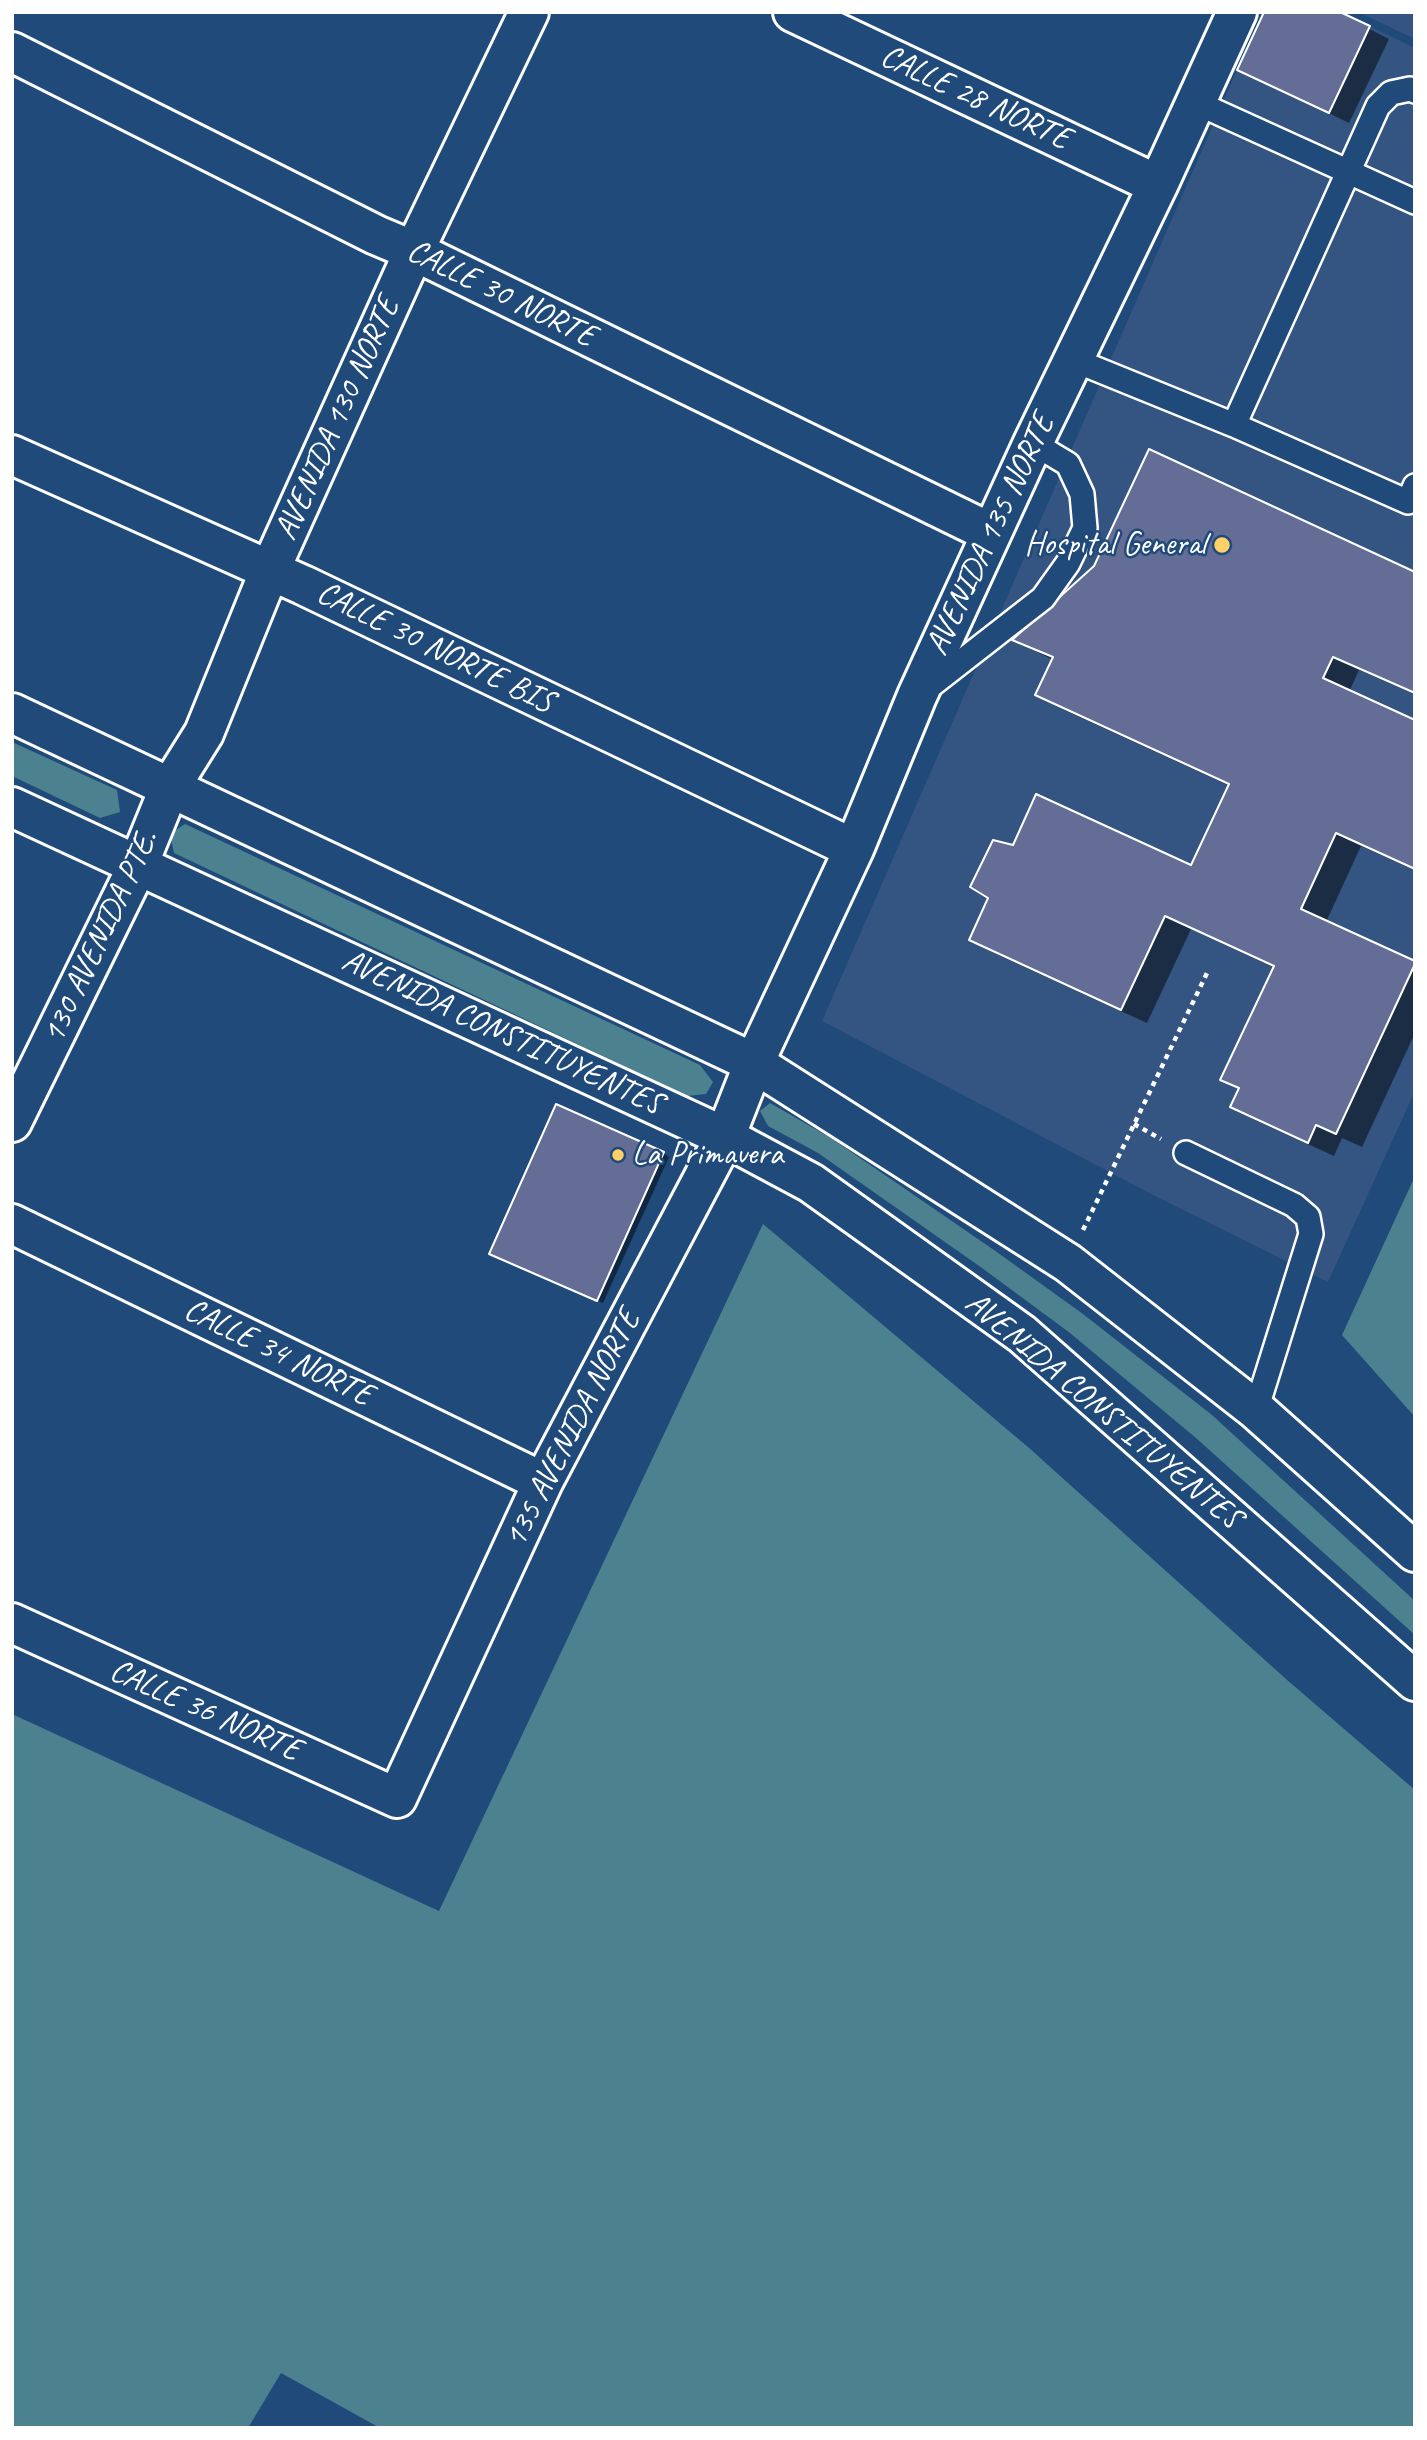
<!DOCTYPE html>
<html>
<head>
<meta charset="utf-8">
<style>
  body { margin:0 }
  #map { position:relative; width:1427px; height:2440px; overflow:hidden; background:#1f4a7a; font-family:Caveat,sans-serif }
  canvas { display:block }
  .frame { position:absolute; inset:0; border:14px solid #fff; pointer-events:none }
</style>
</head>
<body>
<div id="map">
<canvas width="1427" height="2440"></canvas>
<div class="frame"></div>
</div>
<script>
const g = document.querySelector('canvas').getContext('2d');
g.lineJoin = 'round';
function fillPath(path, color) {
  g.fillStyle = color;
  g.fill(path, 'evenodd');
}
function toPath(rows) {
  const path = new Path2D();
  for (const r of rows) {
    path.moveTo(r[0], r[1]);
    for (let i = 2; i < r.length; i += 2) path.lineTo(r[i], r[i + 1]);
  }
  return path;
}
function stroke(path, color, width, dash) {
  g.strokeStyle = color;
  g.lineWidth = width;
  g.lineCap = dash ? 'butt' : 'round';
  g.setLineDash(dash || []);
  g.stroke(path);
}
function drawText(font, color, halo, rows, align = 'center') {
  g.font = font + ' Caveat,sans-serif';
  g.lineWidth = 5;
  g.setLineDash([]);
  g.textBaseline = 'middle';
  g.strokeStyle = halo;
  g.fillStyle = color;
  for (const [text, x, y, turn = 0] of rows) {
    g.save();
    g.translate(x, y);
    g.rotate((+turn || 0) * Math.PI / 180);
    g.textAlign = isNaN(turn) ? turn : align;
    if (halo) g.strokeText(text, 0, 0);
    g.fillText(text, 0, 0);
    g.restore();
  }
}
fillPath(toPath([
  [1264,12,1340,12,1415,48,1415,1091,1328,1282,1157,1197,822,1021,1237,70],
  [1358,12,1415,12,1415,39]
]), '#345482');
fillPath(toPath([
  [12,742,117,790,120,812,100,818,12,776],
  [185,824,700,1065,713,1082,706,1094,687,1096,174,853,170,834],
  [770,1103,831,1138,994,1250,1083,1314,1212,1415,1415,1601,1415,1635,1196,1438,1070,1333,982,1268,818,1153,768,1126,760,1111],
  [1415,1176,1415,1417,1342,1335],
  [763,1224,1028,1447,1286,1679,1415,1790,1415,2428,380,2428,281,2373,248,2428,12,2428,12,1714,439,1911]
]), '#4c818f');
fillPath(toPath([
  [1336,12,1389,39,1349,123,1239,69],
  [1415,574,1415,694,1359,670,1349,692,1415,722,1415,870,1361,846,1326,922,1415,963,1415,1033,1362,1147,1342,1138,1334,1156,1257,1121,1232,1106,1240,1089,1223,1079,1275,968,1191,929,1147,1023,996,954,971,939,1014,848,1192,867,1230,786,1062,709,1037,695,1053,660,1015,640],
  [663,1153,669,1157,603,1303,497,1256]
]), '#0007');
const building = toPath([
  [1264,12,1340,12,1370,26,1329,113,1237,70,1264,12],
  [1149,449,1415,572,1415,693,1333,657,1323,678,1415,720,1415,869,1336,833,1301,909,1415,961,1415,964,1336,1134,1316,1125,1308,1143,1230,1107,1239,1088,1220,1080,1274,966,1165,916,1121,1010,969,940,988,898,970,887,993,840,1013,845,1036,794,1191,865,1229,784,1035,695,1053,657,1012,640,1094,566,1149,449],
  [556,1104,664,1152,597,1301,489,1254,556,1104]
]);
fillPath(building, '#646d95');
stroke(building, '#fff', 2);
const lane = toPath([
  [1197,103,1415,202],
  [1074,360,1234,425,1408,502,1415,486],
  [1234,425,1378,106,1391,93,1410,89,1415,91],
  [925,690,1043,598,1068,563,1085,528,1082,494,1068,464,1033,443],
  [1186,1153,1294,1205,1308,1217,1311,1234,1256,1410]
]);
const street = toPath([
  [793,12,1158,185],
  [12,52,376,235,414,251,991,533],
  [12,455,303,585,854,849],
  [12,1122,138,865,169,789,204,733,270,570,414,251,529,12],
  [12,1224,543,1482],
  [12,1623,397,1798,543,1482,725,1137,754,1063,854,849,917,696,1033,443,1158,185,1237,12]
]);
const secondary = toPath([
  [12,713,754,1063,1068,1263,1256,1410,1415,1552],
  [12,807,725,1137,811,1183,1022,1334,1415,1681]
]);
stroke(lane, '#fff', 28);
stroke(street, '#fff', 44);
stroke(secondary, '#fff', 44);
stroke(toPath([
  [1134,1124,1161,1139],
  [1083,1230,1209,969]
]), '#fff', 4.5, [5, 5]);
stroke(lane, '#1f4a7a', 23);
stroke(street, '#1f4a7a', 38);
stroke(secondary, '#1f4a7a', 38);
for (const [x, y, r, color] of [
  [1222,545,9,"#ffd166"],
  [618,1155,7,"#ffd166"]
]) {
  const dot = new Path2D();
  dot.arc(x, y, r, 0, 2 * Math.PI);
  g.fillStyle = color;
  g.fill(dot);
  stroke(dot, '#1f4a7a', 2.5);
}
drawText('33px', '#fff', '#1f4a7a', [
  ["CALLE 28 NORTE",975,98,25],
  ["CALLE 30 NORTE",501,294,26],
  ["AVENIDA 130 NORTE",338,419,-66],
  ["AVENIDA 135 NORTE",991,535,-65],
  ["CALLE 30 NORTE BIS",435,648,26],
  ["130 AVENIDA PTE.",101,937,-65],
  ["AVENIDA CONSTITUYENTES",502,1033,25],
  ["CALLE 34 NORTE",278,1353,26],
  ["AVENIDA CONSTITUYENTES",1103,1411,40],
  ["135 AVENIDA NORTE",573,1429,-63],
  ["CALLE 36 NORTE",205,1711,24]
]);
drawText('33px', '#fff', '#1f4a7a', [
  ["Hospital General",1206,545],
  ["La Primavera",632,1155,"left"]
], 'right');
</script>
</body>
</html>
